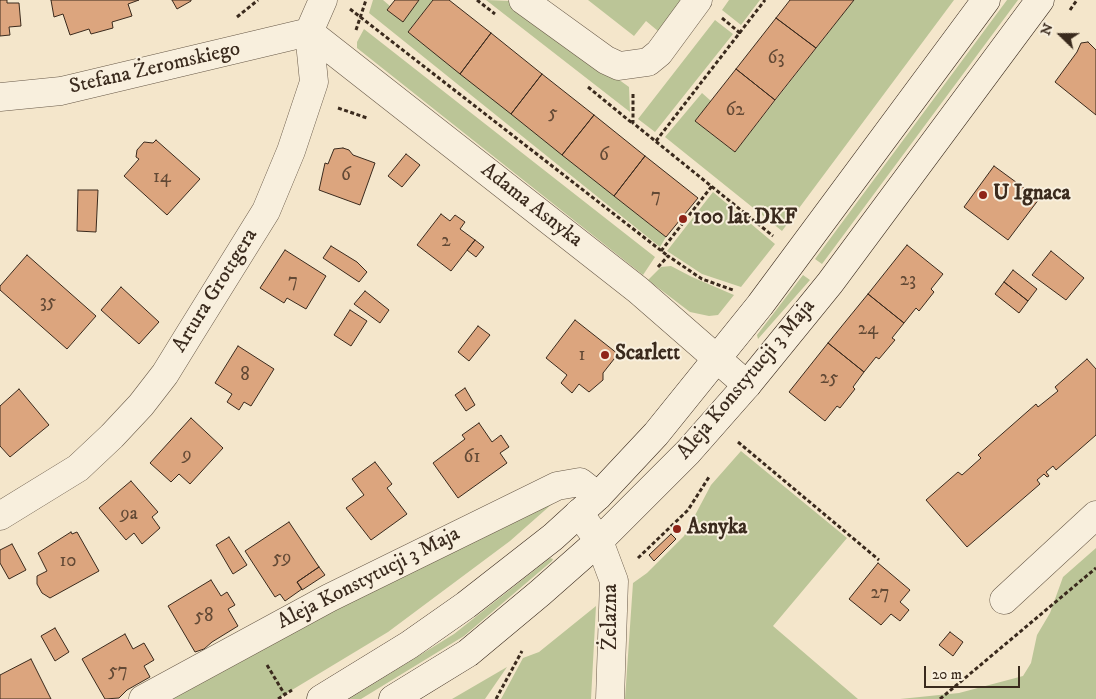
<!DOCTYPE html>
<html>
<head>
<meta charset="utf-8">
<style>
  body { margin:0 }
  #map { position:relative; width:1096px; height:699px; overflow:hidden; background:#f4e6cb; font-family:"IM FELL DW Pica",serif }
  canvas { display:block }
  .north { position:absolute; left:1036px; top:10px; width:50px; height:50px; -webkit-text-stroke:4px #f8efdd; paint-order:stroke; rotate:292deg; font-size:14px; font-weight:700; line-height:20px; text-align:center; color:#3a2a1d }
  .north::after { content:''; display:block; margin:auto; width:18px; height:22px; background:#3a2a1d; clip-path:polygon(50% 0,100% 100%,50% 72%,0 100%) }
  .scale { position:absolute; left:924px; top:666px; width:96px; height:22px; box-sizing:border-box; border:2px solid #3a2a1d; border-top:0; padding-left:6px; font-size:15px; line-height:18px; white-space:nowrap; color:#3a2a1d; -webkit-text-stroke:4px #f8efdd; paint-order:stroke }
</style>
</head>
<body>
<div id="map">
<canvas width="1096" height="699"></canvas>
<div class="north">N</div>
<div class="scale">20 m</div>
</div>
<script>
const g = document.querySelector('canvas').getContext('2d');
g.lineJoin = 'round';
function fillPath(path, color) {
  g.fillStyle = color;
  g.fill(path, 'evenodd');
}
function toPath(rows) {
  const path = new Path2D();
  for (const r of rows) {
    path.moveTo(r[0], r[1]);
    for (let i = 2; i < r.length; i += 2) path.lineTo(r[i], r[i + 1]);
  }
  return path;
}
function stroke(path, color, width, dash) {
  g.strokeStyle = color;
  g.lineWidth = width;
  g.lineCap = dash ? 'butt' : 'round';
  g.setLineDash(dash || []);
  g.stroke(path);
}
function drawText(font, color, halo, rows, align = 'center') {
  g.font = font + ' "IM FELL DW Pica",serif';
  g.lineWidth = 4;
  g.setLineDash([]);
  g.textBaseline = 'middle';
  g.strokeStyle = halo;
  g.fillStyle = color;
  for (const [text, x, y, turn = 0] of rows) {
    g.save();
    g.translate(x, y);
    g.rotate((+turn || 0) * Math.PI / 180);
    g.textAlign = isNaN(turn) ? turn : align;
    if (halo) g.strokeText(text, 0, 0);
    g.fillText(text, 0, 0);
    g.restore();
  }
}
fillPath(toPath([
  [373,0,383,0,390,6,387,10,403,21,419,0,433,0,408,32,666,237,660,247,369,13],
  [486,0,510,1,629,87,630,112],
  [588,0,681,0,681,9,664,36,646,21,634,36],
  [729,0,760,0,741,25,722,10],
  [854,0,954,0,782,231,665,137,702,93,711,101,695,121,735,152],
  [1007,0,1018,0,822,264,815,259],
  [715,20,733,34,655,132,638,119],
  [364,29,655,257,643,275,357,48,357,42],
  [713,192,775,244,741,287,702,274,667,251],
  [671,266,692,277,734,295,718,315,709,316,690,312,648,280,661,267],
  [803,275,810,280,758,339,757,335],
  [741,451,847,538,773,626,858,699,625,699,633,583,647,573,684,536,711,485],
  [561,496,510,541,388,632,277,699,168,699,250,652],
  [1096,548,1096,699,900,699,959,693,1023,676,1031,663,1037,635,1050,613,1063,577],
  [550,558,553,559,552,561,464,636,361,699,349,699,454,634],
  [596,606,591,699,501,699,523,658,539,652],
  [507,667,485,699,452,699]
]), '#bbc597');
const building = toPath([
  [0,0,7,0,7,3,19,3,21,26,9,27,10,35,0,36,0,0],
  [51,0,139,0,128,4,132,16,112,22,113,28,91,34,89,29,70,35,63,14,54,17,51,0],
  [172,0,191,0,191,1,177,9,172,0],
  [395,0,419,0,403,22,387,10,395,0],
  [433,0,449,0,491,33,460,74,408,32,433,0],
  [790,0,854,0,816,48,776,18,790,0],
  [776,18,816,48,775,100,736,69,776,18],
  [491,33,542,74,511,114,460,74,491,33],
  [1088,42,1096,50,1096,115,1055,82,1077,52,1081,43,1088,42],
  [736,69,775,100,735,152,695,121,736,69],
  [542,74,594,115,562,155,511,114,542,74],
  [594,115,645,156,614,196,562,155,594,115],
  [156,140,200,179,167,215,124,176,139,159,136,157,137,150,144,142,153,143,156,140],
  [343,148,349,150,353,155,375,163,360,205,319,190,325,163,328,164,334,149,343,148],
  [406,154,420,165,402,187,388,176,406,154],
  [645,156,698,198,666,237,614,196,645,156],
  [994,166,1039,199,1008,240,964,207,994,166],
  [78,190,98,190,96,232,77,231,78,190],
  [441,214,450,221,455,215,465,222,460,229,475,240,451,271,417,245,441,214],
  [475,240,484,247,476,257,467,250,475,240],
  [907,245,943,274,931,289,934,292,919,311,916,308,904,323,868,294,907,245],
  [331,246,357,262,367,272,359,282,323,258,331,246],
  [285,250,326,276,306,309,287,298,284,303,260,288,285,250],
  [1051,251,1084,278,1066,300,1032,275,1051,251],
  [27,255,96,316,67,349,0,290,0,286,27,255],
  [1013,270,1037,289,1028,301,1004,282,1013,270],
  [1004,282,1028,301,1019,313,995,294,1004,282],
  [121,287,159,322,139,344,101,310,121,287],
  [365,291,389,310,380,323,354,304,365,291],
  [868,294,904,323,892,338,895,340,879,359,876,357,864,372,828,343,868,294],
  [350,310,367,321,351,346,334,335,350,310],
  [575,320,618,354,603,373,603,380,589,392,579,384,572,393,561,383,567,375,546,358,575,320],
  [478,326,490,335,469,361,458,352,478,326],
  [828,343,864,372,853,387,855,389,840,408,837,406,825,421,789,392,828,343],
  [238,346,274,369,251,406,244,402,239,410,227,402,232,394,215,383,238,346],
  [1087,359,1096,369,1096,435,1056,470,1053,466,1046,472,1049,476,1047,477,1044,474,1037,480,1040,484,967,547,926,500,958,472,962,475,981,458,978,455,1036,404,1038,407,1058,391,1055,387,1087,359],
  [465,388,475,405,466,411,455,395,465,388],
  [19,389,49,425,10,457,0,446,0,406,19,389],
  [191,418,223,448,190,484,179,474,171,482,150,463,191,418],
  [479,423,492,442,501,435,509,447,500,453,507,463,458,498,433,463,465,439,462,435,479,423],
  [375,462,392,484,387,488,407,514,371,540,346,508,364,495,352,479,375,462],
  [131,481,158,512,152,517,160,528,142,544,134,533,126,540,99,508,131,481],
  [289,522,319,567,297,582,302,589,285,601,280,594,275,597,245,551,289,522],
  [71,532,72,534,77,532,99,571,50,598,42,593,37,584,37,576,47,571,38,553,71,532],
  [671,534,676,539,654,561,649,555,671,534],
  [229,537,247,565,233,574,216,545,229,537],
  [12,544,26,570,9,579,0,563,0,550,12,544],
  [878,563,910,590,900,602,909,610,900,621,891,614,881,625,849,599,878,563],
  [319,567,325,575,302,590,297,582,319,567],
  [211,580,221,596,227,592,235,605,228,609,238,626,212,642,204,649,195,652,168,606,211,580],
  [55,628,69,652,55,661,41,636,55,628],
  [950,632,963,642,953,656,939,645,950,632],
  [125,634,133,649,144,643,154,660,144,666,150,677,127,690,119,698,105,699,82,659,125,634],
  [31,659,51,699,0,699,0,675,31,659]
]);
fillPath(building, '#dca57e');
stroke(building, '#3a2a1d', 1);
const minor = toPath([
  [523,0,606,60,619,66,648,62,659,53,698,0],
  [309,32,638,290,747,385],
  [0,97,61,91,309,32],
  [579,513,599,541,614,581,610,699],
  [0,516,78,468,112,436,141,405,165,374,189,335,266,211,291,151,314,82,309,32,323,0],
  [1004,600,1096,515],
  [143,699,329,598,557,486,580,482,598,496]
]);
const secondary = toPath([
  [321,699,409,645,466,605,553,537,598,496,656,434,760,305,986,0],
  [393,699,468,653,540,593,599,541,688,452,747,385,830,283,1040,0]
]);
stroke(minor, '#685948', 29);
stroke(secondary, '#3a2a1d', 29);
stroke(toPath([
  [477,0,495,14],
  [350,9,668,256],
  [1070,10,1077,0],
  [237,17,258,0],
  [722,18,740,33],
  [356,30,366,0],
  [588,87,632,123],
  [633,94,633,123,773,236],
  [338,108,367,118],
  [656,141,765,0],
  [661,251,712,186],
  [658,267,668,256,702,279,733,290],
  [738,442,879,560],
  [638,558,688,510,709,477],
  [267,665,285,695],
  [278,699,292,690],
  [496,699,522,651],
  [940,699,1096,568]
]), '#3a2a1d', 3, [4, 2.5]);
stroke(minor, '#f8efdd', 28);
stroke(secondary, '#f8efdd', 28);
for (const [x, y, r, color] of [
  [983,195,5,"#8f2418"],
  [683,219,5,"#8f2418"],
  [605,355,5,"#8f2418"],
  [677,529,5,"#8f2418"]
]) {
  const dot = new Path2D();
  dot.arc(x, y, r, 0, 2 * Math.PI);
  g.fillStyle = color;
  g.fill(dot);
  stroke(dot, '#f8efdd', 2);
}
drawText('19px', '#624935', null, [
  ["63",776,59],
  ["62",735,111],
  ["5",553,114],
  ["6",604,156],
  ["6",346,176],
  ["14",162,178],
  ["7",656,197],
  ["2",446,242],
  ["23",908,281],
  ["7",293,282],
  ["35",48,303],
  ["24",868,330],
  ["1",582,356],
  ["8",245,376],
  ["25",829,379],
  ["9",187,456],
  ["61",472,458],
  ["9a",129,515],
  ["59",282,559],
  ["10",68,562],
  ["27",880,594],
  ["58",204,617],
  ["57",118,672]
]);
drawText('21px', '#3a2a1d', '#f8efdd', [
  ["Stefana Żeromskiego",155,69,-13],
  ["Adama Asnyka",531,206,38],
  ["Artura Grottgera",216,291,-58],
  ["Aleja Konstytucji 3 Maja",747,380,-50],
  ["Aleja Konstytucji 3 Maja",369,579,-27],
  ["Żelazna",612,617,-90]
]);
drawText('bold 21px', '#3a2a1d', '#f8efdd', [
  ["U Ignaca",993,195],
  ["100 lat DKF",693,219],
  ["Scarlett",615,355],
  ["Asnyka",687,529]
], 'left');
</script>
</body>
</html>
